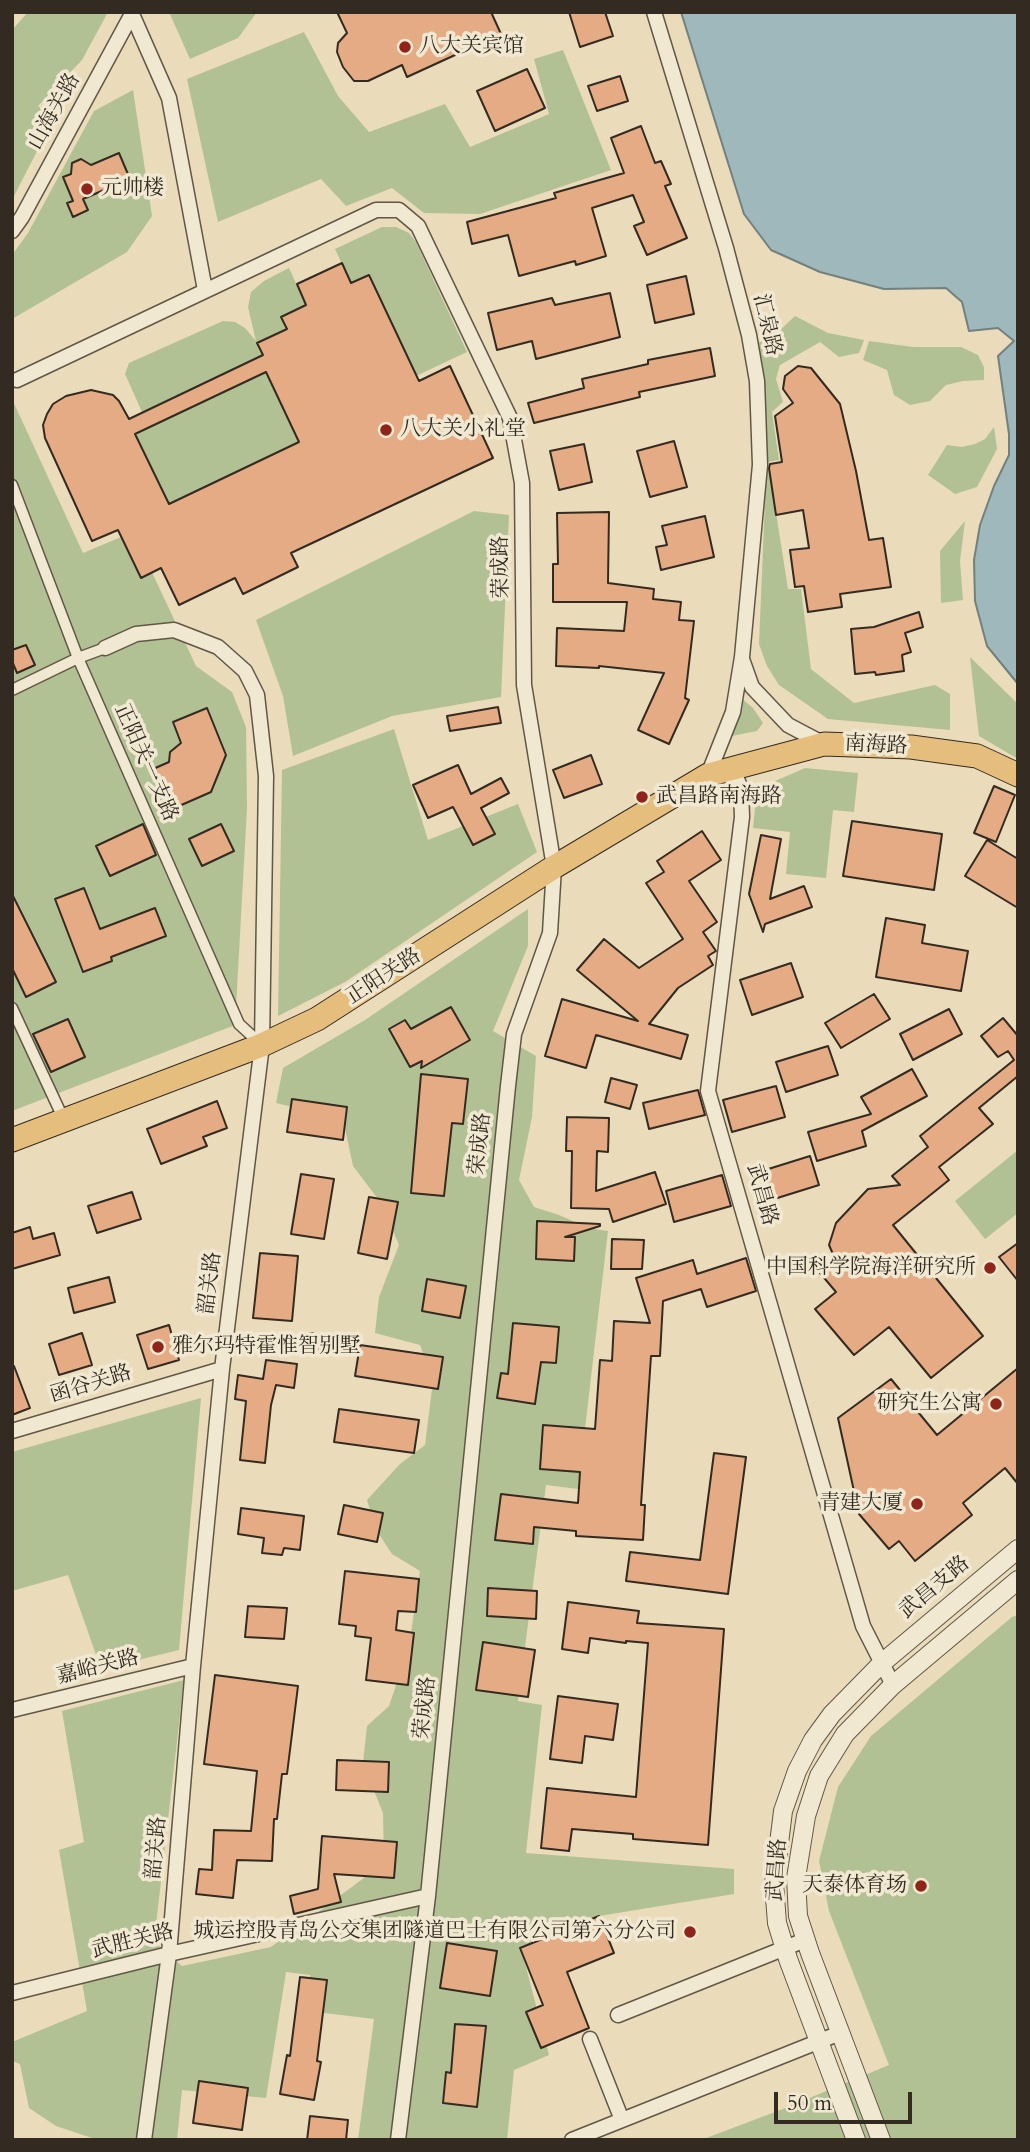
<!DOCTYPE html>
<html>
<head>
<meta charset="utf-8">
<style>
  body { margin:0 }
  #map { position:relative; width:1030px; height:2152px; overflow:hidden; background:#eadbba; font-family:Cardo,serif }
  canvas { display:block }
  .frame { position:absolute; inset:0; border:14px solid #332b21; pointer-events:none }
  .scale { position:absolute; left:774px; top:2092px; width:138px; height:32px; box-sizing:border-box; border:4px solid #332b21; border-top:0; padding-left:9px; font-size:21px; line-height:24px; white-space:nowrap; color:#332b21; -webkit-text-stroke:5px #f1e8d2; paint-order:stroke }
</style>
</head>
<body>
<div id="map">
<canvas width="1030" height="2152"></canvas>
<div class="frame"></div>
<div class="scale">50 m</div>
</div>
<script>
const g = document.querySelector('canvas').getContext('2d');
g.lineJoin = 'round';
function fillPath(path, color) {
  g.fillStyle = color;
  g.fill(path, 'evenodd');
}
function toPath(rows) {
  const path = new Path2D();
  for (const r of rows) {
    path.moveTo(r[0], r[1]);
    for (let i = 2; i < r.length; i += 2) path.lineTo(r[i], r[i + 1]);
  }
  return path;
}
function stroke(path, color, width, dash) {
  g.strokeStyle = color;
  g.lineWidth = width;
  g.lineCap = dash ? 'butt' : 'round';
  g.setLineDash(dash || []);
  g.stroke(path);
}
function drawText(font, color, halo, rows, align = 'center') {
  g.font = font + ' Cardo,"Noto Serif SC",serif';
  g.lineWidth = 7;
  g.setLineDash([]);
  g.textBaseline = 'middle';
  g.strokeStyle = halo;
  g.fillStyle = color;
  for (const [text, x, y, turn = 0] of rows) {
    g.save();
    g.translate(x, y);
    g.rotate((+turn || 0) * Math.PI / 180);
    g.textAlign = isNaN(turn) ? turn : align;
    if (halo) g.strokeText(text, 0, 0);
    g.fillText(text, 0, 0);
    g.restore();
  }
}
fillPath(toPath([
  [28,12,108,12,82,60,38,106,54,118,12,200,12,30],
  [169,12,257,12,238,38,190,59],
  [304,32,338,96,369,132,445,104,470,147,549,114,534,59,563,50,611,170,480,214,424,213,392,188,346,206,321,179,218,222,187,79],
  [133,90,152,216,127,252,12,319,12,255,28,233,94,111],
  [382,227,396,227,409,233,416,242,467,352,416,376,369,275,351,283,335,249],
  [289,268,306,305,287,329,257,343,263,355,142,412,125,374,129,363,223,321,235,322,245,328,256,341,248,307,251,292,264,281],
  [795,316,828,333,864,340,859,353,839,357,820,342,780,365,776,379,783,402,772,412,779,460,768,462,788,589,801,589,811,669,854,703,935,685,950,694,950,730,828,719,779,685,767,666,759,644,767,454,766,413,763,376,756,344,775,335],
  [869,341,913,347,961,347,978,355,984,367,984,380,963,381,946,385,930,401,910,405,894,395,887,370,863,360],
  [266,372,299,442,169,504,135,434],
  [12,399,83,553,133,532,196,666,232,692,246,727,247,808,235,1025,12,1111],
  [994,427,997,449,977,487,955,494,928,475,947,445,962,447,975,444,985,439],
  [474,511,509,515,501,697,392,716,293,756,283,696,256,620],
  [965,521,960,561,963,600,941,603,940,551],
  [970,657,1018,704,1018,759,979,736],
  [741,698,753,708,763,723,757,731,732,736,727,734],
  [394,729,428,840,518,804,537,852,345,982,278,1016,282,770],
  [805,768,858,773,854,812,833,810,826,878,786,874,790,832,753,828,757,789],
  [528,909,528,946,493,1031,536,1056,532,1117,519,1180,534,1207,559,1215,588,1228,608,1231,578,1489,546,1485,518,1701,542,1705,526,1853,734,1869,734,1894,599,1916,521,1948,549,2055,514,2070,507,2140,358,2140,374,2019,308,2011,310,1975,286,1972,266,2098,182,2090,177,2140,98,2140,56,2126,29,2108,20,2064,12,2061,12,2042,87,2011,59,1850,84,1842,62,1711,184,1680,154,1942,182,1966,271,1947,384,1863,383,1813,363,1763,367,1726,389,1706,409,1647,420,1571,392,1554,375,1528,367,1500,400,1464,425,1445,433,1381,420,1345,375,1333,379,1297,399,1245,381,1203,353,1166,343,1119,276,1103,283,1068,365,1020],
  [1018,1150,1018,1213,985,1239,955,1201],
  [201,1398,179,1650,101,1669,68,1575,12,1591,12,1452],
  [1018,1615,1018,2140,701,2140,783,2109,889,2065,829,1911,819,1861,838,1787,871,1736,1012,1617]
]), '#b1c194');
const water = toPath([
  [681,12,1018,12,1018,684,987,646,975,601,974,560,980,525,994,486,1009,455,1009,434,998,356,1014,341,998,328,969,331,962,302,946,288,884,289,820,272,771,250,744,214,681,12]
]);
fillPath(water, '#9eb8bc');
stroke(water, '#73807e', 2);
const building = toPath([
  [337,12,491,12,501,34,407,77,402,65,368,81,354,81,343,67,337,52,338,43,347,33,337,12],
  [569,12,605,12,613,36,580,47,569,12],
  [527,69,545,108,495,131,477,91,527,69],
  [620,76,628,101,597,111,588,86,620,76],
  [641,126,655,163,661,161,671,184,665,186,687,238,647,255,634,226,644,222,633,195,592,208,606,256,576,265,575,261,519,276,508,235,472,244,467,222,556,198,554,193,624,173,611,138,641,126],
  [119,153,130,179,83,199,88,210,73,217,67,203,73,201,63,177,71,174,72,163,81,159,91,165,119,153],
  [342,263,351,283,369,275,419,381,450,366,493,458,291,553,298,567,243,594,235,578,179,605,161,568,141,578,118,530,92,541,45,438,43,425,47,414,53,404,66,396,91,390,113,395,119,401,129,419,263,355,257,343,287,329,281,317,306,305,297,284,342,263],
  [266,372,299,442,169,504,135,434,266,372],
  [686,276,694,314,655,323,647,285,686,276],
  [610,293,620,337,536,359,532,341,497,350,488,313,552,298,555,305,610,293],
  [710,348,715,376,639,392,640,397,534,423,528,403,584,388,582,379,648,364,648,360,710,348],
  [798,366,811,368,840,404,856,471,869,540,883,538,891,587,840,594,842,607,808,612,804,586,795,587,790,550,809,548,803,510,776,515,769,468,770,464,782,462,775,416,793,403,783,389,785,376,798,366],
  [674,441,687,487,650,497,637,451,674,441],
  [584,444,592,482,559,490,550,451,584,444],
  [609,512,608,583,654,589,653,599,681,602,679,620,694,621,685,698,689,700,669,744,638,730,664,673,599,666,599,668,556,666,557,628,624,631,627,602,553,602,553,564,558,564,557,513,609,512],
  [705,516,714,557,661,570,656,547,667,545,662,526,705,516],
  [919,612,923,627,905,633,911,652,902,655,904,671,876,675,875,672,855,674,851,629,874,627,919,612],
  [26,645,35,665,17,673,12,661,12,650,26,645],
  [498,707,501,723,450,731,447,716,498,707],
  [207,708,226,755,211,792,170,810,153,769,169,762,170,752,181,743,173,722,207,708],
  [591,755,602,784,564,798,553,770,591,755],
  [458,765,471,794,501,778,509,793,481,808,495,834,473,845,453,807,428,818,413,785,458,765],
  [994,786,1015,795,996,842,974,833,994,786],
  [852,821,942,834,934,890,843,876,852,821],
  [143,824,156,855,110,876,96,846,143,824],
  [221,824,234,851,202,866,189,839,221,824],
  [702,831,721,860,689,881,717,922,703,932,716,951,708,956,713,965,678,988,649,1024,688,1035,681,1059,596,1035,586,1068,545,1056,562,999,638,1021,577,970,604,939,639,968,683,939,646,883,664,872,657,861,702,831],
  [761,835,781,839,770,899,804,886,812,907,765,924,763,932,749,894,761,835],
  [987,840,1018,859,1018,908,965,876,987,840],
  [84,888,100,929,155,908,166,936,111,957,112,961,83,972,55,899,84,888],
  [12,894,56,982,26,997,12,968,12,894],
  [886,918,925,925,922,943,968,951,961,991,876,977,886,918],
  [791,963,803,997,752,1015,740,980,791,963],
  [874,994,890,1019,841,1048,825,1023,874,994],
  [451,1007,470,1040,421,1068,422,1061,410,1067,389,1029,405,1020,411,1029,451,1007],
  [949,1009,962,1034,913,1060,900,1034,949,1009],
  [1003,1018,1018,1036,1018,1076,979,1108,993,1124,939,1167,949,1180,893,1225,983,1336,931,1378,889,1327,854,1355,815,1309,836,1292,820,1273,836,1261,829,1245,836,1223,868,1189,900,1185,892,1176,928,1147,920,1136,1014,1060,1008,1051,998,1057,981,1036,1003,1018],
  [68,1019,85,1057,51,1072,33,1034,68,1019],
  [828,1046,838,1075,786,1092,776,1062,828,1046],
  [912,1069,927,1096,862,1131,866,1146,817,1161,808,1132,871,1114,861,1097,912,1069],
  [421,1074,468,1079,463,1124,452,1123,444,1196,411,1193,421,1074],
  [611,1078,637,1085,630,1109,605,1102,611,1078],
  [776,1086,785,1117,732,1132,723,1100,776,1086],
  [698,1090,705,1115,649,1129,643,1103,698,1090],
  [292,1099,347,1107,343,1140,287,1132,292,1099],
  [217,1101,227,1128,203,1137,207,1146,161,1164,147,1129,217,1101],
  [567,1117,609,1118,608,1152,597,1151,596,1191,655,1172,666,1204,613,1222,609,1209,571,1208,572,1151,566,1151,567,1117],
  [810,1156,819,1185,771,1200,762,1171,810,1156],
  [301,1174,334,1179,324,1239,291,1234,301,1174],
  [722,1175,731,1206,674,1222,666,1191,722,1175],
  [132,1192,141,1219,97,1233,88,1206,132,1192],
  [369,1197,398,1202,387,1259,358,1253,369,1197],
  [537,1221,600,1224,600,1226,565,1237,575,1237,574,1261,536,1259,537,1221],
  [30,1227,33,1239,54,1233,60,1255,12,1269,12,1233,30,1227],
  [612,1239,644,1240,642,1269,611,1269,612,1239],
  [1018,1243,1018,1281,999,1257,1018,1243],
  [260,1253,298,1256,292,1321,253,1318,260,1253],
  [746,1258,756,1291,707,1307,701,1289,663,1301,660,1356,651,1356,641,1505,645,1505,643,1540,576,1536,576,1531,534,1527,533,1544,495,1540,501,1494,578,1503,580,1472,540,1469,543,1425,595,1429,600,1360,612,1361,614,1321,650,1323,636,1278,693,1260,697,1274,746,1258],
  [109,1277,115,1302,74,1313,68,1288,109,1277],
  [427,1279,466,1286,460,1318,422,1311,427,1279],
  [513,1323,559,1327,556,1363,541,1362,535,1404,497,1398,501,1373,508,1374,513,1323],
  [169,1325,179,1360,148,1369,137,1335,169,1325],
  [82,1333,92,1365,59,1375,49,1344,82,1333],
  [307,1333,341,1336,340,1354,305,1351,307,1333],
  [360,1345,443,1357,438,1389,355,1376,360,1345],
  [266,1360,297,1364,294,1388,276,1385,271,1405,265,1463,240,1460,246,1401,235,1399,238,1375,263,1379,266,1360],
  [12,1366,14,1366,30,1408,12,1415,12,1366],
  [1018,1368,1018,1484,1005,1468,963,1503,972,1515,915,1561,899,1541,889,1549,859,1514,838,1418,891,1379,937,1435,1018,1368],
  [339,1409,419,1420,414,1453,334,1442,339,1409],
  [714,1453,746,1457,728,1594,626,1581,630,1552,700,1560,714,1453],
  [344,1505,383,1513,377,1542,338,1534,344,1505],
  [241,1508,304,1516,300,1550,284,1548,282,1555,262,1553,264,1538,238,1534,241,1508],
  [345,1571,419,1579,416,1612,398,1611,396,1630,414,1633,408,1685,366,1680,371,1638,355,1636,356,1626,339,1624,345,1571],
  [488,1588,537,1591,536,1619,487,1616,488,1588],
  [568,1602,639,1611,637,1623,724,1629,708,1845,633,1839,633,1834,572,1829,569,1851,541,1848,547,1788,636,1797,648,1643,626,1641,626,1643,590,1638,588,1653,562,1649,568,1602],
  [248,1606,287,1608,284,1639,245,1637,248,1606],
  [483,1642,535,1650,528,1697,476,1690,483,1642],
  [215,1675,298,1686,287,1774,282,1774,277,1819,274,1819,272,1861,237,1860,233,1898,196,1894,199,1869,212,1870,214,1830,251,1831,257,1771,204,1764,215,1675],
  [558,1696,618,1704,613,1740,585,1736,582,1763,550,1759,558,1696],
  [337,1760,389,1762,388,1792,336,1790,337,1760],
  [322,1836,397,1842,394,1878,334,1874,341,1902,294,1914,290,1896,318,1889,322,1836],
  [599,1916,614,1953,567,1972,589,2028,541,2048,526,2012,543,2005,520,1948,599,1916],
  [447,1943,497,1951,490,1996,440,1988,447,1943],
  [300,1977,327,1980,317,2061,321,2062,314,2100,280,2094,287,2055,290,2056,300,1977],
  [455,2024,486,2026,477,2107,443,2103,446,2072,451,2073,455,2024],
  [199,2081,248,2088,242,2130,193,2123,199,2081],
  [310,2116,348,2120,346,2140,307,2140,310,2116]
]);
fillPath(building, '#e4ab84');
stroke(building, '#332b21', 2);
const pedestrian = toPath([
  [12,485,78,658,239,1024,262,1045],
  [12,690,78,658,105,648],
  [12,1008,64,1120]
]);
const minor = toPath([
  [654,12,726,248,749,335,757,381,760,465,742,657,733,712,708,775],
  [132,14,169,98,205,290],
  [12,231,22,217,133,12],
  [17,380,376,210,399,210,418,226,510,418,522,483,524,685,554,867,550,933,514,1034,508,1086,428,1896,398,2140],
  [105,648,136,634,174,630,218,647,245,671,257,695,266,776,262,1045,222,1369,193,1666,169,1954,144,2140],
  [742,659,752,687,788,725,824,744],
  [732,767,741,789,742,817,708,1091,863,1626,893,1685],
  [12,1431,222,1369],
  [12,1710,193,1666],
  [12,1993,169,1954,428,1896],
  [618,2015,805,1940],
  [590,2039,622,2120],
  [572,2140,840,2033]
]);
const tertiary = toPath([
  [856,2140,788,1959,777,1923,774,1884,783,1811,797,1771,813,1740,832,1714,882,1663,1018,1549],
  [881,2140,810,1953,798,1916,796,1878,806,1816,819,1776,845,1734,893,1685,1018,1580]
]);
const primary = toPath([
  [12,1140,262,1045,317,1019,554,867,708,775,824,744,911,747,977,756,1018,775]
]);
stroke(pedestrian, '#615747', 13);
stroke(minor, '#615747', 17);
stroke(tertiary, '#615747', 20);
stroke(primary, '#332b21', 25);
stroke(pedestrian, '#f1e8d2', 10);
stroke(minor, '#f1e8d2', 14);
stroke(tertiary, '#f1e8d2', 18);
stroke(primary, '#e5be7d', 23);
for (const [x, y, r, color] of [
  [405,47,7,"#8f2418"],
  [87,189,7,"#8f2418"],
  [386,430,7,"#8f2418"],
  [642,797,7,"#8f2418"],
  [990,1268,7,"#8f2418"],
  [158,1347,7,"#8f2418"],
  [996,1404,7,"#8f2418"],
  [917,1504,7,"#8f2418"],
  [921,1886,7,"#8f2418"],
  [690,1932,7,"#8f2418"]
]) {
  const dot = new Path2D();
  dot.arc(x, y, r, 0, 2 * Math.PI);
  g.fillStyle = color;
  g.fill(dot);
  stroke(dot, '#f1e8d2', 2.5);
}
drawText('21px', '#332b21', '#f1e8d2', [
  ["八大关宾馆",419,47],
  ["元帅楼",101,189],
  ["八大关小礼堂",400,430],
  ["武昌路南海路",656,797],
  ["中国科学院海洋研究所",976,1268,"right"],
  ["雅尔玛特霍惟智别墅",172,1347],
  ["研究生公寓",982,1404,"right"],
  ["青建大厦",903,1504,"right"],
  ["天泰体育场",907,1886,"right"],
  ["城运控股青岛公交集团隧道巴士有限公司第六分公司",676,1932,"right"]
], 'left');
drawText('21px', '#332b21', '#f1e8d2', [
  ["山海关路",55,112,-61],
  ["汇泉路",766,325,77],
  ["荣成路",502,567,-91],
  ["南海路",876,746,3],
  ["正阳关一支路",145,763,66],
  ["正阳关路",384,977,-33],
  ["荣成路",481,1144,-84],
  ["武昌路",761,1195,74],
  ["韶关路",211,1283,-83],
  ["函谷关路",91,1385,-17],
  ["武昌支路",935,1588,-40],
  ["嘉峪关路",98,1668,-14],
  ["荣成路",426,1708,-84],
  ["韶关路",157,1848,-85],
  ["武昌路",778,1870,-86],
  ["武胜关路",133,1942,-14]
]);
</script>
</body>
</html>
